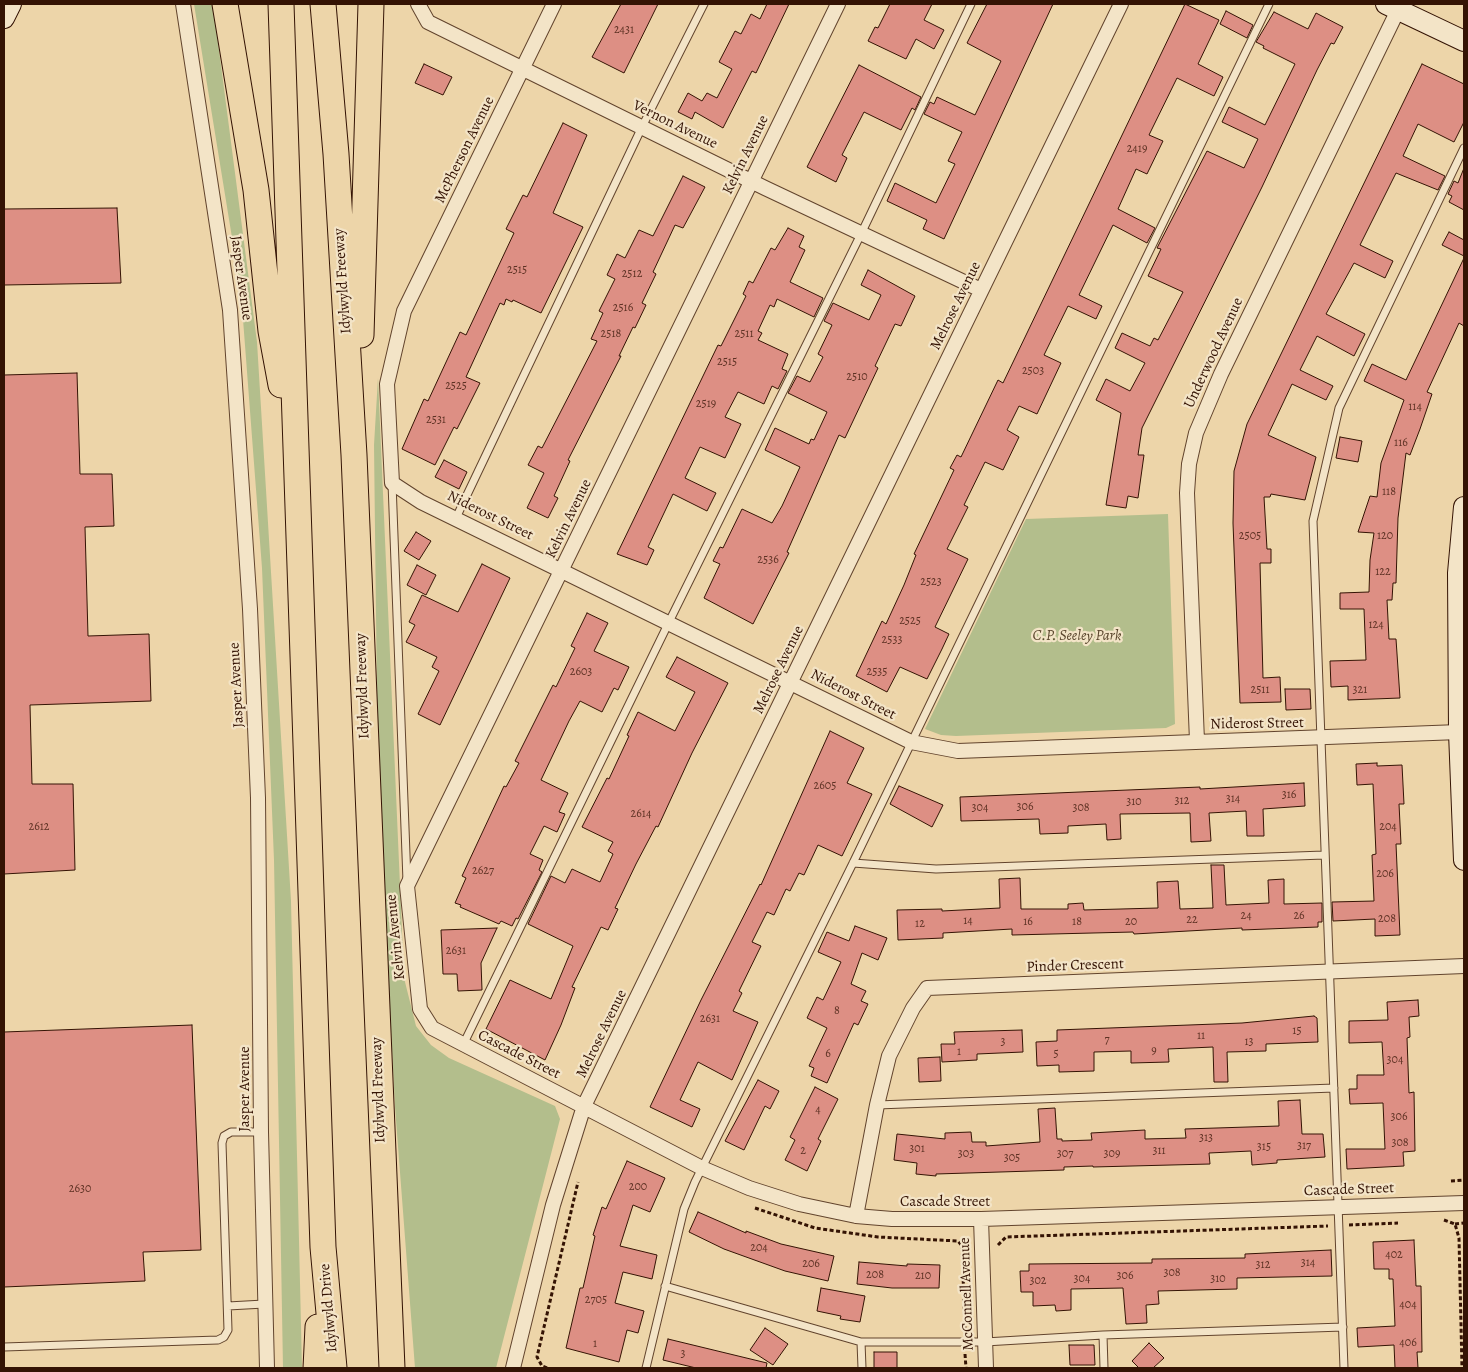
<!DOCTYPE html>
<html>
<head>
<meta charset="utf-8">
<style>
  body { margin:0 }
  #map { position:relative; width:1468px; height:1372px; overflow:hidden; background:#edd5a9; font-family:Alegreya,serif }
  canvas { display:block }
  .frame { position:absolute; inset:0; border:5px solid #341304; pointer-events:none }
</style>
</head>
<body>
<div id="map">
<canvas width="1468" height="1372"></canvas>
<div class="frame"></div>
</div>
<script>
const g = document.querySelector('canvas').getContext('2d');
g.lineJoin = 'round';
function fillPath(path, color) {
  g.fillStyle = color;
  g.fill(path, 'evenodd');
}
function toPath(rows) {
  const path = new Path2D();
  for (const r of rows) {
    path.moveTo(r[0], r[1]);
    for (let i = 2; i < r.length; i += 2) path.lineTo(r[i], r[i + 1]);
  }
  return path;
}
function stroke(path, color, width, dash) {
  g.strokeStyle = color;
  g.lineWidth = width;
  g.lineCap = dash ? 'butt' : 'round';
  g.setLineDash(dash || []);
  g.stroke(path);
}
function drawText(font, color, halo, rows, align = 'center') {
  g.font = font + ' Alegreya,serif';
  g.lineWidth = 4.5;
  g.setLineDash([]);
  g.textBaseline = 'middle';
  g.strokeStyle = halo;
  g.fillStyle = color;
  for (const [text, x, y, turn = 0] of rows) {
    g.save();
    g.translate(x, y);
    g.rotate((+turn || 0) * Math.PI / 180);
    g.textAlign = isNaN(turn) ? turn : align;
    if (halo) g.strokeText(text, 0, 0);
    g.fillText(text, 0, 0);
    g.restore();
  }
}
fillPath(toPath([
  [194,4,213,4,257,342,291,901,302,1368,283,1368,274,860,262,568,241,293],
  [378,378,404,978,416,1026,431,1045,449,1058,555,1106,560,1119,496,1368,415,1368,395,1107,378,784,374,445],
  [1168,514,1175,724,1166,728,956,736,941,735,925,729,1026,519]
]), '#b3be8c');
const building = toPath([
  [621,4,658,4,624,73,592,57,621,4],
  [767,4,789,4,756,73,752,71,723,128,695,112,692,119,678,112,688,93,702,101,707,93,717,98,732,69,719,62,735,31,741,34,751,14,760,19,767,4],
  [890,4,932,4,924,20,944,30,934,49,916,39,906,59,868,41,875,27,878,28,890,4],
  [987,4,1053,4,944,239,923,229,927,220,887,201,895,183,936,203,955,164,948,161,962,132,924,114,930,102,934,104,937,97,975,115,1001,61,967,43,987,4],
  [1185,4,1219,20,1198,64,1223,77,1214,96,1177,78,1149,135,1163,141,1147,174,1136,169,1118,209,1155,228,1147,243,1113,225,1079,295,1102,306,1096,319,1068,306,1044,355,1061,363,1037,414,1019,406,1007,430,1019,437,1003,470,985,462,964,505,968,507,947,549,968,559,935,627,949,634,942,649,927,679,900,667,887,692,856,676,882,621,886,624,904,585,916,555,914,554,954,470,950,468,957,455,961,457,998,380,1003,383,1185,4],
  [1226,11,1253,25,1247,38,1220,24,1226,11],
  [1274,12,1308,29,1316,13,1343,27,1334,44,1331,43,1317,70,1262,187,1142,428,1138,455,1144,455,1138,498,1128,496,1126,508,1106,505,1121,413,1096,400,1106,379,1130,391,1145,363,1115,348,1122,333,1150,346,1154,338,1158,340,1183,292,1148,276,1161,249,1157,248,1207,151,1244,168,1258,139,1222,122,1229,107,1265,125,1295,64,1263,48,1264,46,1256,42,1274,12],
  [424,64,452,77,443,95,415,83,424,64],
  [1422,64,1464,84,1464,122,1454,142,1418,124,1403,156,1445,176,1438,190,1396,173,1360,245,1393,261,1385,278,1354,263,1326,314,1365,334,1354,356,1317,336,1300,370,1333,386,1326,400,1292,384,1268,435,1316,457,1305,500,1271,494,1270,497,1264,497,1267,549,1271,549,1271,563,1260,563,1263,678,1280,677,1281,702,1240,703,1233,523,1234,471,1247,424,1422,64],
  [859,65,921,97,915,110,912,108,901,130,864,112,842,155,847,158,836,182,807,167,859,65],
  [563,123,587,135,553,213,583,227,541,313,513,300,512,302,506,299,504,305,500,303,466,377,480,383,457,429,454,427,435,465,402,449,424,399,428,401,460,332,466,335,514,233,506,229,523,195,527,197,563,123],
  [1464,168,1464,210,1449,202,1452,196,1448,194,1454,181,1458,183,1464,168],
  [683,176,705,187,683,228,675,225,653,272,656,274,642,303,646,305,635,328,633,327,619,356,621,356,568,460,570,461,554,496,558,498,548,518,527,508,544,473,528,465,538,446,542,448,597,341,591,339,603,313,599,311,615,279,607,275,617,254,625,258,639,230,653,236,683,176],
  [117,208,121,283,4,285,4,209,117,208],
  [788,228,804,236,799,247,805,250,790,282,823,298,814,317,777,299,774,307,770,305,758,331,762,333,758,340,788,354,782,369,787,371,778,389,772,386,764,404,738,392,725,417,741,424,725,458,700,447,685,478,716,493,707,511,673,494,648,547,654,550,647,565,617,554,718,345,721,346,746,296,743,294,749,281,753,283,771,248,775,250,788,228],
  [1449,232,1464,240,1464,256,1442,245,1449,232],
  [1464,258,1464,326,1459,323,1427,392,1432,394,1420,429,1410,455,1406,453,1398,518,1396,583,1393,583,1392,600,1387,600,1389,639,1396,639,1400,698,1348,700,1348,686,1331,687,1330,661,1366,660,1364,609,1340,609,1340,593,1369,592,1370,560,1374,533,1358,532,1370,496,1377,497,1381,463,1404,400,1364,381,1372,364,1406,380,1464,258],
  [868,270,915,296,901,326,895,324,875,366,878,368,845,438,839,435,787,552,789,553,753,624,704,598,720,564,713,561,720,547,723,548,742,509,772,523,782,506,800,467,765,450,775,428,809,444,811,439,814,440,827,412,788,393,797,376,810,382,823,357,818,354,832,325,824,321,833,303,869,320,881,295,861,285,868,270],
  [77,373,80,474,112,474,114,526,85,527,88,636,149,634,151,701,30,705,32,784,73,784,75,870,4,874,4,375,77,373],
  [1340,437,1362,441,1358,462,1336,458,1340,437],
  [444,460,467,472,459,489,435,477,444,460],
  [416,532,431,541,419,560,404,551,416,532],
  [482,564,510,578,440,725,418,714,439,671,432,667,437,657,406,642,415,625,409,622,422,595,458,612,482,564],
  [417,565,436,575,426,595,407,585,417,565],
  [587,613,608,623,594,651,629,667,618,690,614,688,602,712,580,701,569,721,541,780,568,793,559,812,565,814,557,832,544,826,530,854,543,860,539,870,542,872,518,919,516,918,512,926,501,921,499,924,460,907,461,905,455,903,466,878,462,876,504,786,506,787,519,763,515,761,553,685,556,687,575,648,571,646,587,613],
  [677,657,728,683,692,753,658,827,656,826,636,864,615,908,618,909,608,930,601,927,572,987,575,988,561,1025,545,1060,486,1029,510,980,551,999,573,946,528,924,551,876,565,883,572,869,600,882,613,854,608,851,613,842,582,827,607,778,609,779,629,736,627,735,638,712,675,731,695,692,666,677,677,657],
  [1285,689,1310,689,1311,709,1286,710,1285,689],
  [830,731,864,748,847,783,872,794,842,856,818,845,804,875,799,873,790,891,786,889,774,915,767,912,752,942,761,946,739,991,742,993,733,1011,758,1022,732,1080,698,1062,680,1100,700,1109,692,1127,650,1107,701,1000,760,884,761,885,830,731],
  [1377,763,1377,766,1402,765,1404,804,1399,804,1401,844,1396,844,1400,935,1375,936,1375,919,1333,921,1332,902,1374,901,1372,855,1376,854,1373,784,1357,785,1356,764,1377,763],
  [1304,783,1305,806,1263,809,1264,836,1247,836,1246,811,1209,813,1211,841,1191,842,1190,813,1120,814,1121,839,1107,840,1106,824,1068,826,1068,833,1040,834,1039,819,961,821,960,797,1200,787,1200,789,1304,783],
  [899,786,943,805,932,827,890,804,899,786],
  [1211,865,1224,865,1226,905,1269,903,1268,880,1284,879,1284,904,1322,903,1322,922,1318,922,1318,927,1242,930,1242,928,1134,934,1133,932,1012,935,1012,929,943,933,943,938,898,940,897,910,942,909,942,911,1000,908,999,879,1020,878,1021,909,1068,909,1068,904,1083,903,1084,910,1158,908,1157,882,1178,881,1180,909,1213,908,1211,865],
  [855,926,887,938,878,960,862,953,851,984,866,991,861,1001,868,1004,858,1025,854,1023,827,1083,811,1076,814,1068,809,1066,827,1028,807,1018,817,997,823,1000,841,962,818,952,827,932,849,941,855,926],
  [497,928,481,963,482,990,458,991,457,974,443,974,441,930,497,928],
  [1418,1000,1419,1016,1409,1017,1410,1037,1407,1038,1409,1093,1414,1092,1415,1151,1403,1152,1404,1166,1347,1169,1346,1149,1385,1149,1383,1103,1350,1104,1349,1089,1357,1089,1357,1075,1384,1075,1382,1042,1349,1043,1349,1021,1388,1020,1387,1002,1418,1000],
  [1314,1016,1317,1018,1318,1042,1266,1044,1266,1051,1227,1052,1228,1082,1214,1082,1213,1047,1168,1049,1169,1062,1131,1063,1131,1051,1094,1052,1094,1071,1059,1072,1059,1065,1037,1066,1036,1042,1057,1041,1057,1030,1242,1023,1314,1016],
  [192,1025,201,1250,143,1252,145,1281,4,1287,4,1032,192,1025],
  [1022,1030,1023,1052,977,1054,977,1060,942,1062,941,1044,955,1044,954,1032,1022,1030],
  [940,1057,941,1081,919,1082,918,1058,940,1057],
  [758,1080,779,1091,770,1109,765,1106,744,1150,725,1141,758,1080],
  [815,1087,838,1099,818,1139,821,1141,807,1171,785,1160,795,1140,790,1137,815,1087],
  [1300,1100,1302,1134,1323,1134,1325,1157,1277,1160,1277,1163,1252,1165,1251,1151,1209,1153,1210,1164,1093,1167,1093,1166,1064,1167,1064,1170,936,1174,936,1176,916,1174,917,1163,894,1160,897,1134,945,1139,945,1133,971,1132,972,1142,986,1142,986,1146,1040,1142,1038,1109,1055,1108,1057,1139,1062,1139,1062,1141,1092,1140,1091,1133,1145,1130,1145,1139,1186,1138,1185,1129,1279,1126,1278,1101,1300,1100],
  [627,1161,665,1178,650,1212,633,1205,620,1246,657,1255,652,1279,623,1272,615,1303,644,1311,638,1333,627,1330,619,1362,566,1348,580,1288,583,1288,595,1236,593,1235,602,1207,606,1209,627,1161],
  [698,1212,746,1233,746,1231,781,1244,834,1256,828,1281,785,1271,724,1249,689,1232,698,1212],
  [1414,1240,1416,1286,1421,1286,1422,1352,1417,1352,1418,1368,1395,1368,1394,1345,1358,1347,1357,1328,1395,1326,1393,1279,1389,1279,1389,1269,1374,1269,1373,1242,1414,1240],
  [1331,1250,1332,1276,1237,1278,1237,1289,1158,1291,1159,1304,1146,1305,1147,1323,1126,1324,1123,1288,1071,1289,1071,1310,1056,1311,1055,1305,1033,1306,1033,1292,1021,1292,1020,1271,1029,1271,1029,1264,1152,1263,1152,1259,1245,1258,1245,1254,1331,1250],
  [859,1262,907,1266,907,1264,940,1265,939,1288,892,1288,857,1284,859,1262],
  [821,1288,865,1296,860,1322,840,1319,841,1316,817,1311,821,1288],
  [765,1328,788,1344,773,1365,750,1350,765,1328],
  [668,1339,767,1363,766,1368,696,1368,663,1360,668,1339],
  [1149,1343,1164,1358,1153,1368,1139,1368,1132,1361,1149,1343],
  [1069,1345,1094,1345,1095,1365,1070,1365,1069,1345],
  [874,1352,897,1352,897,1368,874,1368,874,1352]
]);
fillPath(building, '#dd8f84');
stroke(building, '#341304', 1);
const lane = toPath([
  [392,483,407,881],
  [456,518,642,127,704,4],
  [853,863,936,869,1324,855],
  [463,1045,669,622,861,234,971,4],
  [877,1105,1334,1088],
  [665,1286,861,1342,985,1342,1103,1335,1343,1327],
  [228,1306,264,1304],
  [1103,1335,1104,1368],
  [861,1342,862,1368],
  [4,1347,218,1340,224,1337,228,1330,222,1143,224,1136,231,1132,261,1132],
  [646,1368,684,1209,695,1182,853,863,1269,4],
  [1344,1368,1313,521,1339,408,1464,148]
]);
const street = toPath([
  [183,4,230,310,250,609,258,798,261,1132,267,1368],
  [418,4,428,22,765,188,981,290],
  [554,4,404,311,387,384,392,483,421,502,911,742,958,751,1459,732],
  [838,4,407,886,420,1009,432,1028,702,1168,749,1188,799,1204,856,1216,892,1219,981,1219,1464,1203],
  [1197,741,1187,493,1189,464,1196,433,1221,374,1398,10],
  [856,1216,877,1105,889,1056,913,1008,927,988,1464,966],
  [981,1219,986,1368],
  [513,1368,553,1205,584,1106,1121,4]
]);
const secondary = toPath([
  [1386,4,1464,41],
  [4,18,11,4],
  [1464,507,1458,573,1459,732,1464,860]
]);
const highway = toPath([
  [225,4,256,190,271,331,281,385],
  [281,4,323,1247,334,1368],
  [323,4,336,154,354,455,392,1368],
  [361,335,371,4],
  [316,1368,318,1327]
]);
stroke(lane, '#62442d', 9);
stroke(street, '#62442d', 16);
stroke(secondary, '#341304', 22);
stroke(highway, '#341304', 27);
stroke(toPath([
  [1451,1181,1464,1180],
  [755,1208,815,1228,878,1237,958,1241,962,1246,965,1330],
  [1444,1220,1455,1224,1459,1238,1462,1368],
  [1455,1224,1464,1223],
  [1349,1225,1398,1223],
  [998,1245,1006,1237,1328,1226],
  [965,1354,966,1368],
  [547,1368,542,1366,537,1357,578,1182]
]), '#341304', 3, [4, 2.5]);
stroke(lane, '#f3e4c7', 7);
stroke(street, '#f3e4c7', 14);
stroke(secondary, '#f3e4c7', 20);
stroke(highway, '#edd5a9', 25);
drawText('12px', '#5e3224', null, [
  ["2431",624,30],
  ["2419",1137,149],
  ["2515",517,270],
  ["2512",632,274],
  ["2516",623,308],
  ["2518",611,334],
  ["2511",744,334],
  ["2515",727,362],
  ["2503",1033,371],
  ["2510",857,377],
  ["2525",456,386],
  ["2519",706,404],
  ["114",1415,407],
  ["2531",436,420],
  ["116",1401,443],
  ["118",1389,492],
  ["2505",1250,536],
  ["120",1385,536],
  ["2536",768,560],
  ["122",1383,572],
  ["2523",931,582],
  ["2525",910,621],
  ["124",1376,625],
  ["2533",892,640],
  ["2603",581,672],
  ["2535",877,672],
  ["2511",1260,690],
  ["321",1360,690],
  ["2605",825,786],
  ["316",1289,795],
  ["314",1233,799],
  ["312",1182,801],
  ["310",1134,802],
  ["306",1025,807],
  ["304",980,808],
  ["308",1081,808],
  ["2614",641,814],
  ["2612",39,827],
  ["204",1388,827],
  ["2627",483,871],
  ["206",1385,874],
  ["24",1246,916],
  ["26",1299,916],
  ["208",1387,919],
  ["22",1192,920],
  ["14",968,921],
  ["16",1028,922],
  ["18",1077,922],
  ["20",1131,922],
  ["12",920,924],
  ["2631",456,951],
  ["8",837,1011],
  ["2631",710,1019],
  ["15",1297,1031],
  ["11",1201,1036],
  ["7",1107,1040],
  ["3",1003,1042],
  ["13",1249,1042],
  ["9",1154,1051],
  ["1",959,1052],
  ["6",828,1054],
  ["5",1056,1054],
  ["304",1395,1060],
  ["4",818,1110],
  ["306",1399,1117],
  ["313",1206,1138],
  ["308",1400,1143],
  ["317",1304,1146],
  ["315",1264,1147],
  ["301",917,1149],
  ["2",803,1151],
  ["311",1159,1151],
  ["303",966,1154],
  ["307",1065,1154],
  ["309",1112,1154],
  ["305",1012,1158],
  ["200",638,1187],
  ["2630",80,1189],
  ["204",759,1248],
  ["402",1394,1255],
  ["314",1308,1263],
  ["206",811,1264],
  ["312",1263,1265],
  ["308",1172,1273],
  ["208",875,1275],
  ["210",923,1276],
  ["306",1125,1276],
  ["304",1082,1279],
  ["310",1218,1279],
  ["302",1038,1281],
  ["2705",596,1300],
  ["404",1408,1305],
  ["406",1408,1343],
  ["1",595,1344],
  ["3",683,1354]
]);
drawText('15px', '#341304', '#f3e4c7', [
  ["Vernon Avenue",675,125,26],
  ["McPherson Avenue",465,150,-64],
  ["Kelvin Avenue",746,155,-64],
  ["Jasper Avenue",241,278,82],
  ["Idylwyld Freeway",343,281,-94],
  ["Melrose Avenue",956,306,-64],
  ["Underwood Avenue",1214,353,-65],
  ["Niderost Street",490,516,26],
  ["Kelvin Avenue",569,519,-64],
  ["Melrose Avenue",779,670,-64],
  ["Jasper Avenue",237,685,-93],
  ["Idylwyld Freeway",363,686,-92],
  ["Niderost Street",853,695,27],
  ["Niderost Street",1257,724,-1],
  ["Kelvin Avenue",396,937,-96],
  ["Pinder Crescent",1075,966,-2],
  ["Melrose Avenue",602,1034,-64],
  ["Cascade Street",519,1055,27],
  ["Jasper Avenue",245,1089,-90],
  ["Idylwyld Freeway",379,1090,-92],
  ["Cascade Street",1349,1190,-2],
  ["Cascade Street",945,1202],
  ["McConnell Avenue",967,1294,-92],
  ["Idylwyld Drive",329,1308,-95]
]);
drawText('italic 15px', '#5a462d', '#f3e4c7', [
  ["C.P. Seeley Park",1077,636]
]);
</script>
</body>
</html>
